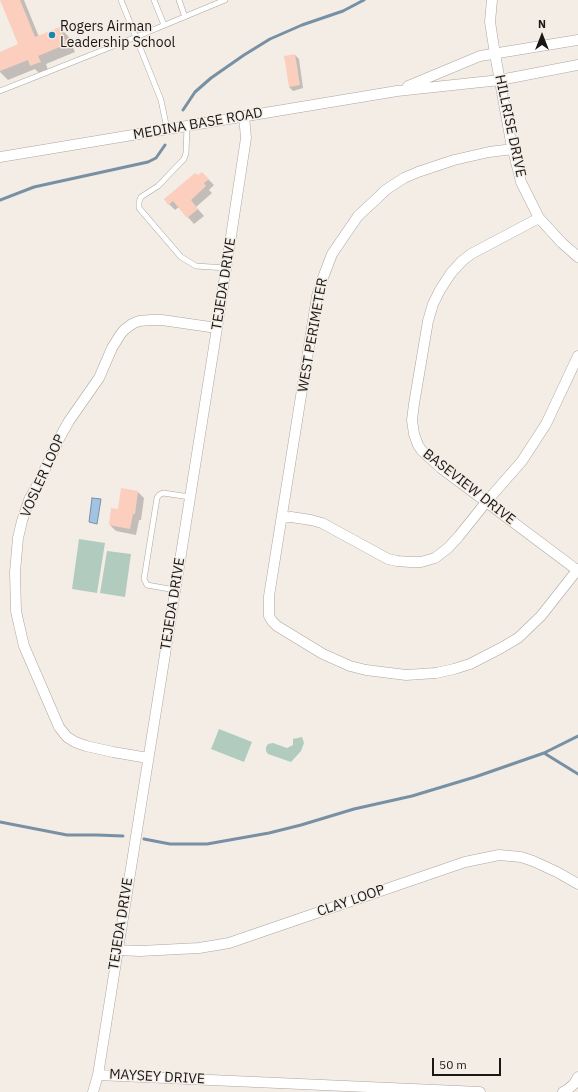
<!DOCTYPE html>
<html>
<head>
<meta charset="utf-8">
<style>
  body { margin:0 }
  #map { position:relative; width:578px; height:1092px; overflow:hidden; background:#f3ede6; font-family:"IBM Plex Sans",sans-serif }
  canvas { display:block }
  .north { position:absolute; left:522px; top:16px; width:40px; height:40px; -webkit-text-stroke:3px #f3ede6; paint-order:stroke; rotate:0deg; font-size:11px; font-weight:700; line-height:16px; text-align:center; color:#1a1715 }
  .north::after { content:''; display:block; margin:auto; width:14px; height:18px; background:#1a1715; clip-path:polygon(50% 0,100% 100%,50% 72%,0 100%) }
  .scale { position:absolute; left:432px; top:1058px; width:69px; height:18px; box-sizing:border-box; border:2px solid #1a1715; border-top:0; padding-left:5px; font-size:12px; line-height:14px; white-space:nowrap; color:#1a1715; -webkit-text-stroke:3px #f3ede6; paint-order:stroke }
</style>
</head>
<body>
<div id="map">
<canvas width="578" height="1092"></canvas>
<div class="north">N</div>
<div class="scale">50 m</div>
</div>
<script>
const g = document.querySelector('canvas').getContext('2d');
g.lineJoin = 'round';
function fillPath(path, color) {
  g.fillStyle = color;
  g.fill(path, 'evenodd');
}
function toPath(rows) {
  const path = new Path2D();
  for (const r of rows) {
    path.moveTo(r[0], r[1]);
    for (let i = 2; i < r.length; i += 2) path.lineTo(r[i], r[i + 1]);
  }
  return path;
}
function stroke(path, color, width, dash) {
  g.strokeStyle = color;
  g.lineWidth = width;
  g.lineCap = dash ? 'butt' : 'round';
  g.setLineDash(dash || []);
  g.stroke(path);
}
function drawText(font, color, halo, rows, align = 'center') {
  g.font = font + ' "IBM Plex Sans",sans-serif';
  g.lineWidth = 3;
  g.setLineDash([]);
  g.textBaseline = 'middle';
  g.strokeStyle = halo;
  g.fillStyle = color;
  for (const [text, x, y, turn = 0] of rows) {
    g.save();
    g.translate(x, y);
    g.rotate((+turn || 0) * Math.PI / 180);
    g.textAlign = isNaN(turn) ? turn : align;
    if (halo) g.strokeText(text, 0, 0);
    g.fillText(text, 0, 0);
    g.restore();
  }
}
fillPath(toPath([
  [79,539,105,543,97,593,72,589],
  [107,551,131,554,125,597,100,593],
  [219,729,252,742,244,762,211,749],
  [302,737,304,743,301,751,291,762,268,754,266,751,266,747,268,744,273,743,287,748,293,745,293,739]
]), '#b1ccbe');
const water = toPath([
  [92,498,101,499,97,524,89,522,92,498]
]);
fillPath(water, '#a1c4e2');
stroke(water, '#7890a4', 1);
fillPath(toPath([
  [1,0,24,0,39,37,60,28,68,36,75,52,46,64,48,70,40,74,35,69,8,80,0,72,0,53,19,45],
  [295,55,299,59,303,88,293,91,289,87],
  [202,173,214,185,209,190,212,193,196,207,204,216,194,224,179,207,175,210,169,204],
  [138,492,144,498,141,520,139,520,136,535,116,531,110,525,118,510]
]), '#0003');
stroke(toPath([
  [183,110,195,92,211,78,244,55,270,39,302,25,343,11,364,0],
  [0,200,34,187,148,162,156,158,165,145],
  [544,753,578,774],
  [0,822,67,835,97,835,123,836],
  [144,839,170,844,207,844,269,833,301,825,354,809,412,796,475,777,544,753,578,736]
]), '#7890a4', 3);
fillPath(toPath([
  [0,0,20,0,35,37,60,27,67,44,38,56,41,62,35,64,30,66,28,60,0,71,0,52,18,44],
  [295,54,300,85,289,87,284,56],
  [202,172,209,179,204,183,206,186,191,200,198,209,187,218,173,201,168,205,164,199,195,173,198,175],
  [121,488,138,491,135,514,133,514,130,529,109,525,111,508,118,509]
]), '#fccebd');
const service = toPath([
  [121,0,161,100,167,129],
  [154,0,164,25],
  [179,0,185,17],
  [0,91,136,37,225,0],
  [187,126,186,153,184,159,158,186,141,197,139,202,139,208,181,257,196,266,226,268],
  [175,590,147,585,144,579,157,498,159,495,163,493,190,497]
]);
const minor = toPath([
  [492,0,490,22,495,54,511,142,521,182,539,218,562,243,578,257],
  [408,86,480,56,578,40],
  [513,149,489,152,454,160,418,172,404,178,387,189,358,216,332,254,321,283,317,296,269,596,269,616,272,621,277,626,323,654,350,666,366,670,406,675,436,673,454,669,470,664,501,648,518,638,541,616,578,569],
  [0,157,397,91,500,80,578,65],
  [539,218,471,254,462,261,451,273,440,290,433,304,428,321,414,404,412,420,414,434,418,445,422,451,441,468,577,570],
  [282,518,291,517,311,520,322,523,388,559,397,561,410,562,421,562,435,558,448,548,459,536,487,501,522,461,546,424,578,356],
  [148,758,113,752,86,746,75,742,67,737,59,727,24,646,20,629,16,611,15,572,18,538,22,521,29,500,39,482,60,437,69,421,99,378,112,348,120,335,124,330,132,324,139,321,151,320,162,320,217,328],
  [117,950,140,951,199,948,229,943,465,862,499,855,521,857,533,861,557,872,578,884],
  [98,1075,480,1092],
  [93,1092,98,1075,217,328,246,138,244,116],
  [563,1092,567,1090,574,1084,578,1077]
]);
stroke(service, '#aba59f', 6);
stroke(minor, '#aba59f', 11);
stroke(service, '#fff', 5);
stroke(minor, '#fff', 10);
for (const [x, y, r, color] of [
  [52,35,4,"#1f85ae"]
]) {
  const dot = new Path2D();
  dot.arc(x, y, r, 0, 2 * Math.PI);
  g.fillStyle = color;
  g.fill(dot);
  stroke(dot, '#f3ede6', 1.5);
}
drawText('14px', '#1a1715', '#f3ede6', [
  ["Rogers Airman",60,27],
  ["Leadership School",60,43]
], 'left');
drawText('14px', '#1a1715', '#f3ede6', [
  ["MEDINA BASE ROAD",198,124,-10],
  ["HILLRISE DRIVE",510,126,78],
  ["TEJEDA DRIVE",224,284,-81],
  ["WEST PERIMETER",313,335,-80],
  ["VOSLER LOOP",43,476,-66],
  ["BASEVIEW DRIVE",469,487,38],
  ["TEJEDA DRIVE",173,604,-81],
  ["CLAY LOOP",351,901,-19],
  ["TEJEDA DRIVE",121,924,-81],
  ["MAYSEY DRIVE",157,1077,3]
]);
</script>
</body>
</html>
